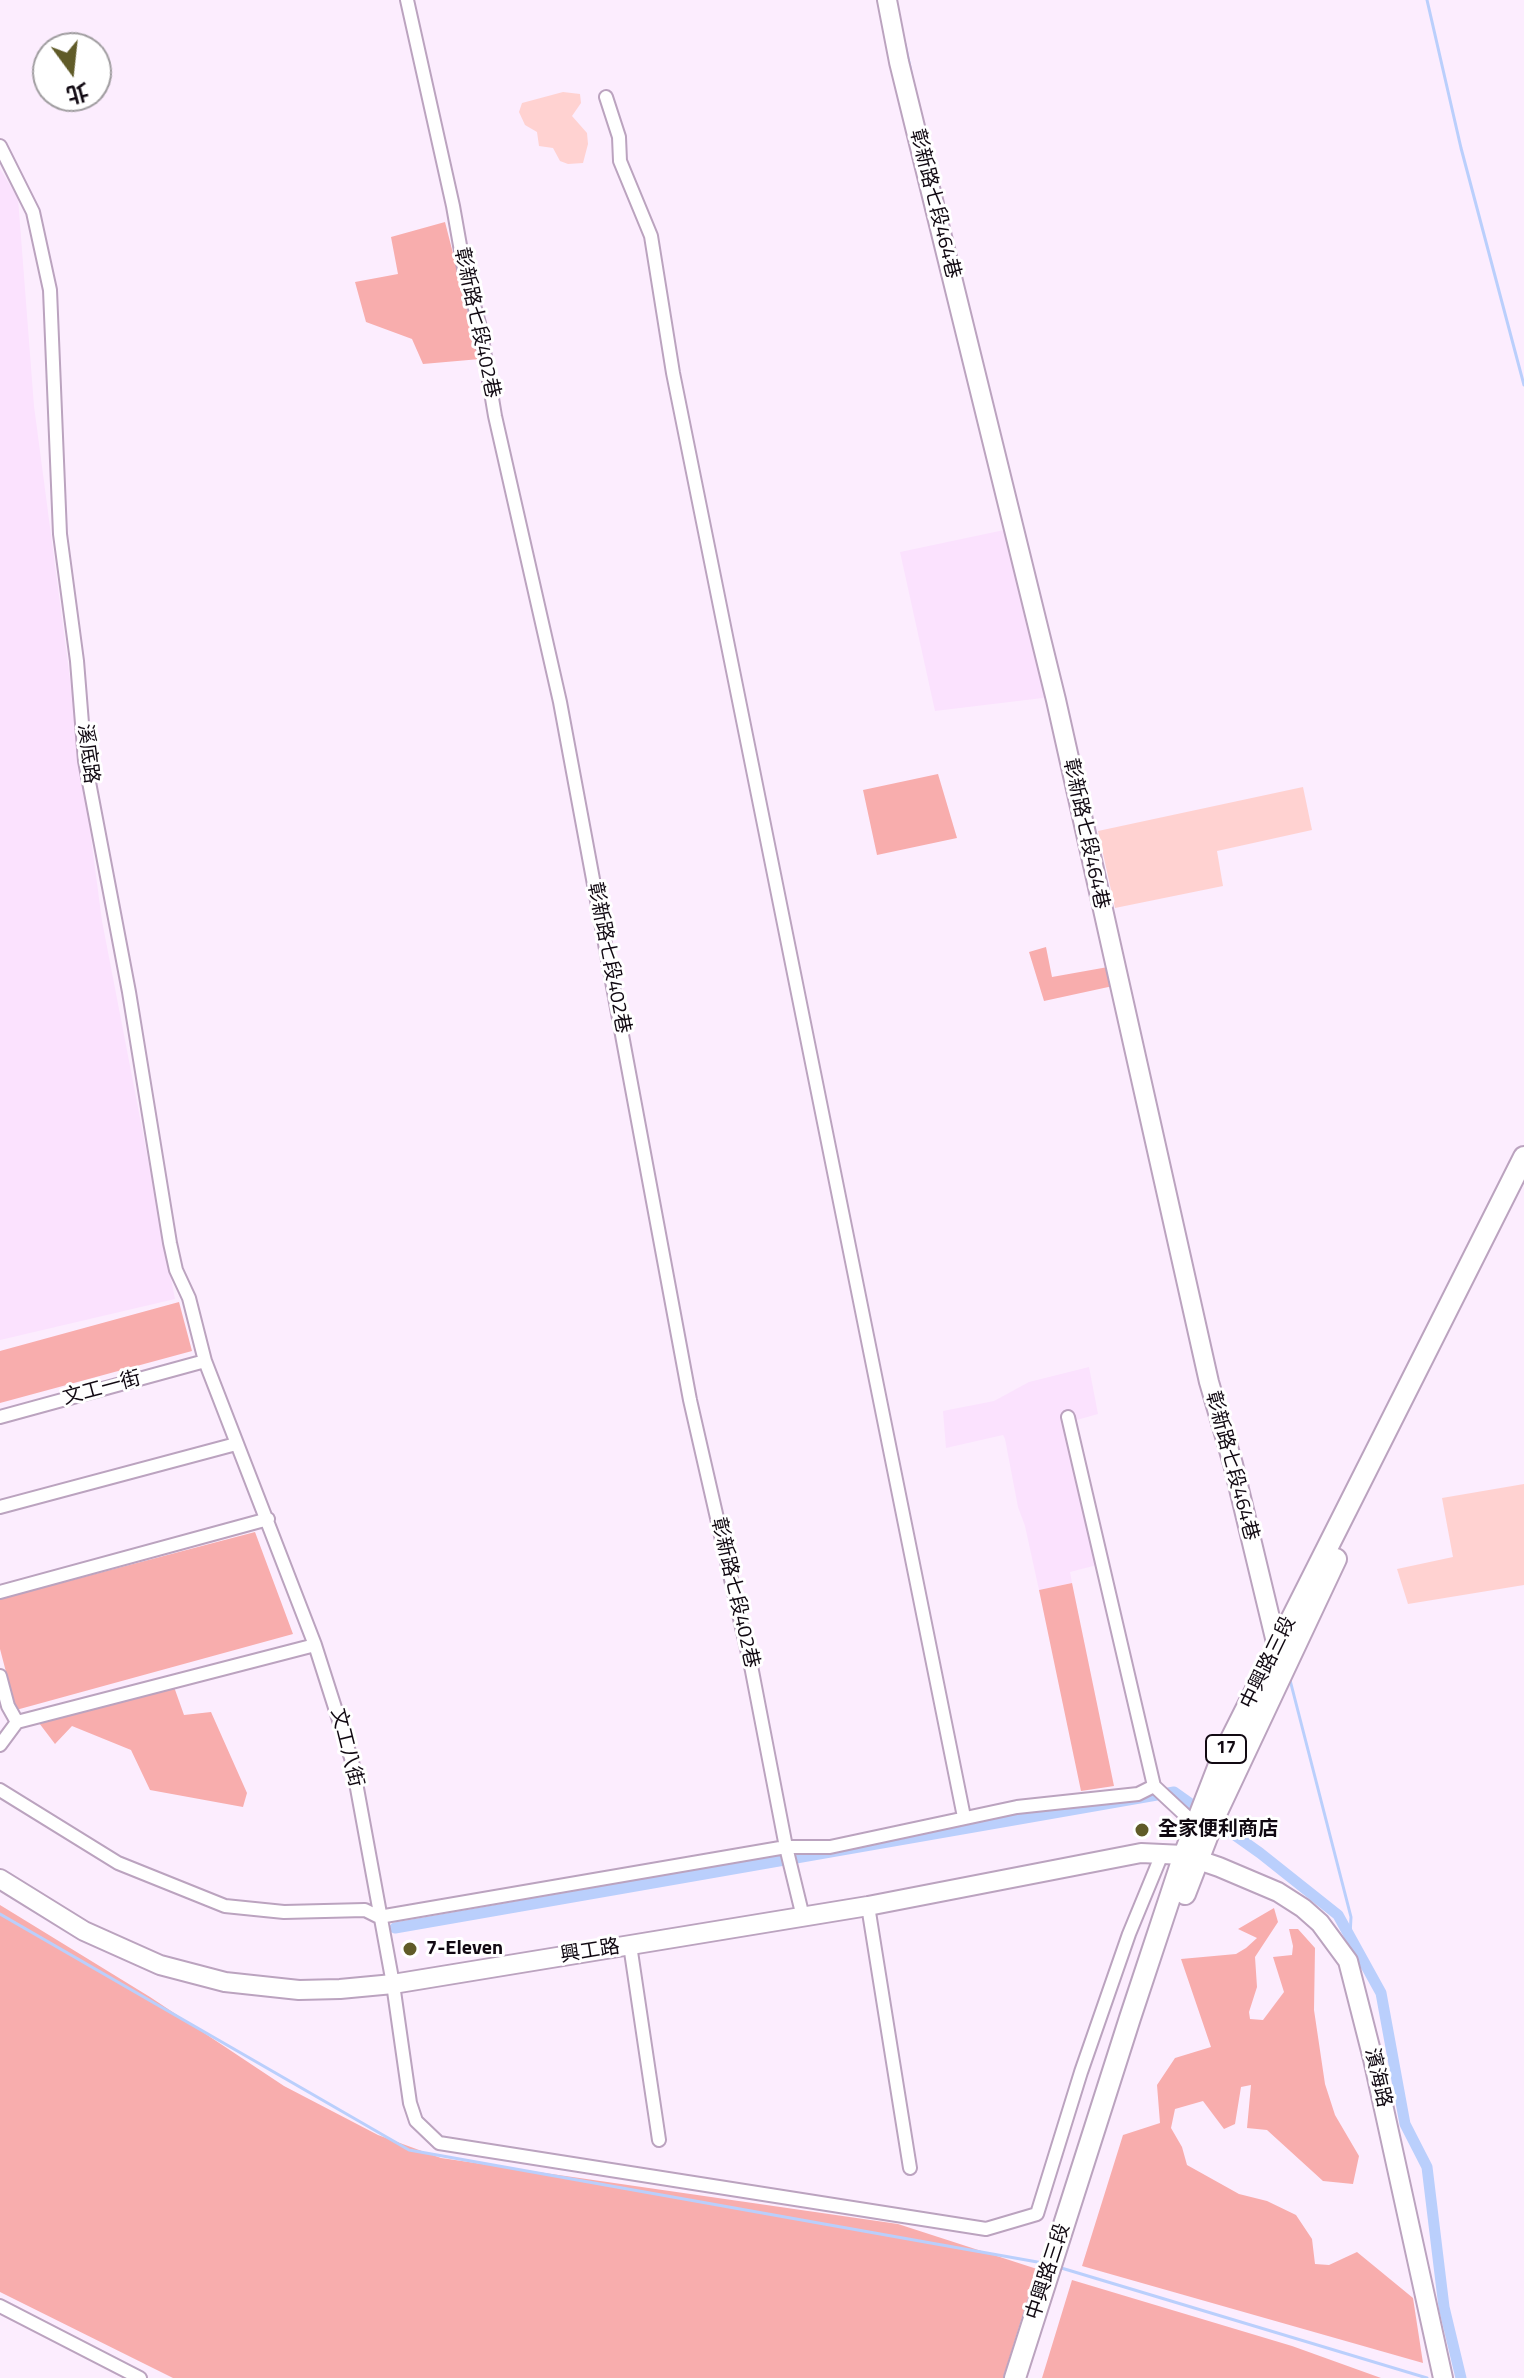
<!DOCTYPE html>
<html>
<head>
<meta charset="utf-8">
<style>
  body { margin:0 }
  #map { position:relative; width:1524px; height:2378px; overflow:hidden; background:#fcedfe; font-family:"Titillium Web","Noto Sans TC",sans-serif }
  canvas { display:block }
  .north { position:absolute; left:32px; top:32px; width:80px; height:80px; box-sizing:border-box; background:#fff; border:2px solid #a09da0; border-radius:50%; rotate:165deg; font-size:22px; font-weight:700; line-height:32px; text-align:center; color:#110912 }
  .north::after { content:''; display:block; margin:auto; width:28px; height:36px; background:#605b28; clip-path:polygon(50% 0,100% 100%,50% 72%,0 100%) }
</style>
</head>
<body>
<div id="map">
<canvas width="1524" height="2378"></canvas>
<div class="north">北</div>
</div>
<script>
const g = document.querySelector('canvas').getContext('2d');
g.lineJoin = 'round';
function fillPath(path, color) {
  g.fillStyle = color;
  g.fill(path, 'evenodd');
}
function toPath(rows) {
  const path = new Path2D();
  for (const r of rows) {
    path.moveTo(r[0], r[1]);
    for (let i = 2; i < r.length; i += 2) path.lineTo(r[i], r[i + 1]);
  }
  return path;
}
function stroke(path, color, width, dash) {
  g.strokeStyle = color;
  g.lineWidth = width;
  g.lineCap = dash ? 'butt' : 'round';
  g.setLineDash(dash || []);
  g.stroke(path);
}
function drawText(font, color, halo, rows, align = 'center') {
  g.font = font + ' "Titillium Web","Noto Sans TC",sans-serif';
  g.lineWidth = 6;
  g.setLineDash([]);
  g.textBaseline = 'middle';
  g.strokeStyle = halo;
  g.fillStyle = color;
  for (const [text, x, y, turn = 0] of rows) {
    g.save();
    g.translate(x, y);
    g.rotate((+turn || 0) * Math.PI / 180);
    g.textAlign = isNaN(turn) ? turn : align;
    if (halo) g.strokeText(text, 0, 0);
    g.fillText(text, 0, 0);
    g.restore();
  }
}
fillPath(toPath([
  [0,169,18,198,34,406,102,921,175,1299,0,1340],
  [1009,529,1051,697,935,711,900,552],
  [1089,1367,1098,1414,1066,1423,1097,1565,1070,1572,1072,1583,1039,1590,1025,1526,1018,1507,1005,1439,1003,1435,946,1448,943,1411,994,1401,1029,1382]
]), '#fbe2fe');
fillPath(toPath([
  [563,92,580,94,581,103,572,116,587,133,588,144,583,163,568,164,560,161,553,148,539,146,537,132,525,125,519,112,522,103],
  [1303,787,1312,830,1217,851,1223,886,1115,908,1098,831],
  [1524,1484,1524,1585,1408,1604,1397,1569,1453,1557,1442,1498]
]), '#ffd2d1');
fillPath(toPath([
  [445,222,480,359,423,364,412,339,366,322,355,282,398,274,391,237],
  [938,774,957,838,877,855,863,790],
  [1046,947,1052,977,1108,967,1113,986,1044,1001,1029,952],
  [179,1302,192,1351,0,1403,0,1351],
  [255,1532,293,1634,16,1710,0,1649,0,1599],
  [1072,1583,1114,1786,1081,1791,1039,1590],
  [173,1684,184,1715,211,1712,247,1793,243,1807,150,1790,131,1750,72,1726,55,1744,36,1719],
  [0,1905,150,1997,284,2086,378,2135,441,2158,898,2224,1037,2269,1003,2378,173,2378,0,2292],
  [1274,1908,1278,1922,1255,1957,1257,1987,1249,2012,1250,2019,1263,2020,1284,1992,1273,1957,1292,1955,1293,1946,1289,1929,1298,1929,1315,1948,1314,2010,1325,2084,1335,2115,1359,2156,1353,2184,1323,2181,1267,2130,1247,2128,1251,2085,1241,2087,1235,2124,1224,2129,1203,2101,1175,2109,1171,2128,1182,2147,1187,2165,1239,2194,1267,2201,1296,2215,1312,2239,1315,2264,1329,2265,1357,2252,1413,2298,1423,2363,1082,2266,1123,2135,1160,2123,1157,2085,1175,2058,1211,2047,1181,1959,1236,1954,1246,1948,1257,1938,1238,1929],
  [1072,2280,1292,2346,1381,2378,1042,2378]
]), '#f8adad');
stroke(toPath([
  [1427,0,1461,148,1524,385],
  [905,44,911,72],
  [1290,1680,1351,1917,1350,1936],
  [0,1914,409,2150,1043,2263],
  [1058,2267,1427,2378]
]), '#bacffc', 3);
stroke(toPath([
  [395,1928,1174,1792,1260,1853,1338,1915,1381,1993,1405,2124,1427,2167,1444,2307,1461,2378]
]), '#bacffc', 11);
const street = toPath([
  [407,0,453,206,464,268,480,327,495,416,560,702,690,1400,752,1671,786,1847,803,1917],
  [606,97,619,137,620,161,651,236,673,373,964,1817],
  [0,146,33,212,50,290,60,534,77,661,85,761,129,992,170,1243,176,1270,189,1298,205,1361,315,1645,352,1761,393,1984,410,2103,416,2121,439,2143,986,2229,1037,2214,1081,2072,1129,1934,1162,1854],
  [0,1417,205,1361],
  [1068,1417,1154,1786,1199,1828],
  [0,1507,236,1444],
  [0,1592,268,1519],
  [0,1676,8,1706,17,1722],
  [0,1745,17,1722,315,1645],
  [0,1790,118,1863,225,1906,284,1912,365,1910,379,1917,786,1847,830,1847,1017,1807,1138,1794,1154,1786],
  [868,1906,910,2168],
  [630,1945,659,2140],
  [0,2306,140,2378]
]);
const secondary = toPath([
  [887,0,899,62,1056,700,1209,1382,1233,1464,1279,1655],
  [0,1879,84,1931,160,1965,225,1982,299,1990,340,1989,393,1984,868,1906,1141,1853,1184,1855,1219,1867,1278,1892,1303,1908,1320,1923,1348,1961,1373,2059,1443,2378]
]);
const primary = toPath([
  [1185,1894,1216,1814,1336,1559],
  [1015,2378,1130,2018,1184,1855,1222,1757,1524,1157]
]);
stroke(street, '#bba3bf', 16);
stroke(secondary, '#bba3bf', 22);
stroke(primary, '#bba3bf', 24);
stroke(street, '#fff', 12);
stroke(secondary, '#fff', 18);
stroke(primary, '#fff', 20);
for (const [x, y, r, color] of [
  [1142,1830,8,"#605b28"],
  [410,1949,8,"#605b28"]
]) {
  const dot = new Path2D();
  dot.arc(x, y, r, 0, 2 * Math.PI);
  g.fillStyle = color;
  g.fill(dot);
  stroke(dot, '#fff', 3);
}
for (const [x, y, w] of [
  [1226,1749,40]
]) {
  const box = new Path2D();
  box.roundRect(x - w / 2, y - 14, w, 28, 6);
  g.fillStyle = '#fff';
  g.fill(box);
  stroke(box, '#110912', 2);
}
drawText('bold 18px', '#110912', null, [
  ["17",1226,1749]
]);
drawText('20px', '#110912', '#fff', [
  ["彰新路七段464巷",934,204,76],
  ["彰新路七段402巷",476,323,78],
  ["溪底路",87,754,83],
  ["彰新路七段464巷",1085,834,78],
  ["彰新路七段402巷",608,958,79],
  ["文工一街",102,1389,-15],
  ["彰新路七段464巷",1231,1466,75],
  ["彰新路七段402巷",734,1593,77],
  ["中興路三段",1269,1663,-64],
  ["文工八街",346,1748,76],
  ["興工路",590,1952,-9],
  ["濱海路",1377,2078,77],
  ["中興路三段",1049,2272,-72]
]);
drawText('bold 20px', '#110912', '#fff', [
  ["全家便利商店",1158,1830],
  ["7-Eleven",426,1949]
], 'left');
</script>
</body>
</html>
